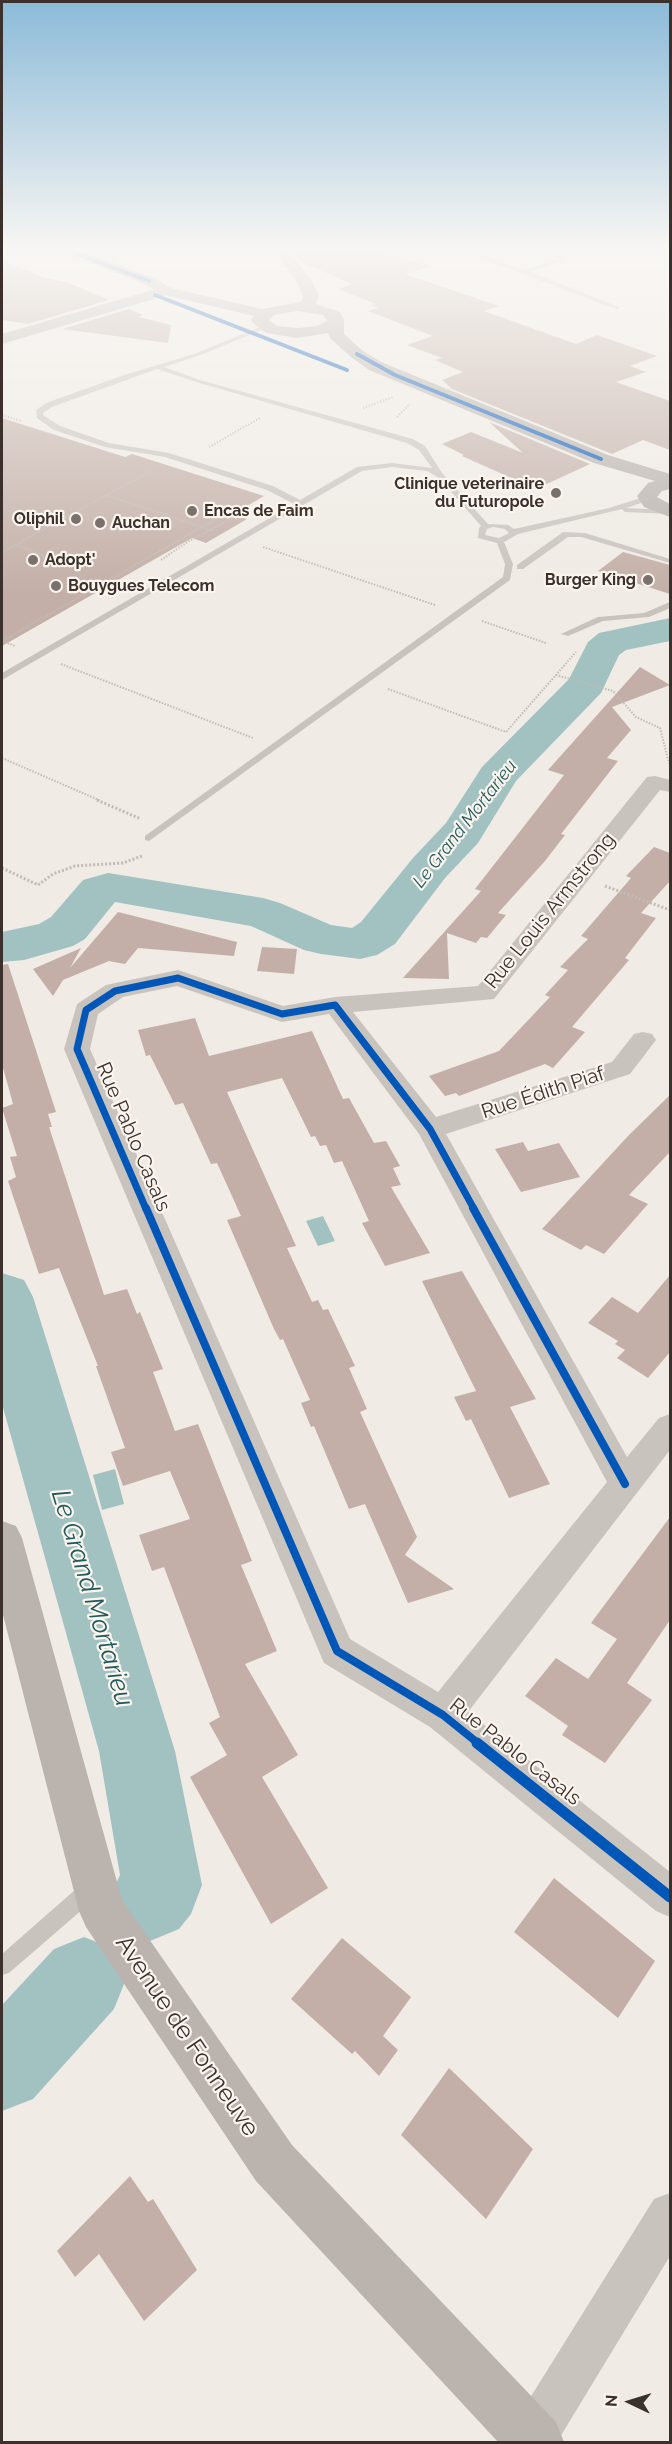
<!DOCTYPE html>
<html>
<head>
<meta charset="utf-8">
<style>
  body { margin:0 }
  #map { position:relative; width:672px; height:2444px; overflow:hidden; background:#f0ebe5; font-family:Raleway,sans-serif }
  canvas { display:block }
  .frame { position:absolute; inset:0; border:3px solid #3b302b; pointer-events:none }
  .north { position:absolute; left:600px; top:2372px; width:60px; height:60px; -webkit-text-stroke:4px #fbf5ee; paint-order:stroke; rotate:274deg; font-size:16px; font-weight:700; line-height:24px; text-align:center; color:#3b302b }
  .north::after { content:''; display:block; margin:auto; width:21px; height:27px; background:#3b302b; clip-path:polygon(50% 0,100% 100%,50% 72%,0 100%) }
</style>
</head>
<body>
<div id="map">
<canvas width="672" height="2444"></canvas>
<div class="frame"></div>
<div class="north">N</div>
</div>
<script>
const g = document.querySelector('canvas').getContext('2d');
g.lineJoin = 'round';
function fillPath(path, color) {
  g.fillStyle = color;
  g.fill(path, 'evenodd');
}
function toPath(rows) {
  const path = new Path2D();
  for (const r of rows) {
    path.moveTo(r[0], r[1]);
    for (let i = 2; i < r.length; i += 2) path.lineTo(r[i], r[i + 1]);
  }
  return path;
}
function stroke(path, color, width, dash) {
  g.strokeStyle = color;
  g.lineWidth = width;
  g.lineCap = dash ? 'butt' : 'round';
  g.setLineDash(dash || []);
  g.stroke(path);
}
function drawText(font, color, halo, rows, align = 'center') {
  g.font = font + ' Raleway,sans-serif';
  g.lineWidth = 4.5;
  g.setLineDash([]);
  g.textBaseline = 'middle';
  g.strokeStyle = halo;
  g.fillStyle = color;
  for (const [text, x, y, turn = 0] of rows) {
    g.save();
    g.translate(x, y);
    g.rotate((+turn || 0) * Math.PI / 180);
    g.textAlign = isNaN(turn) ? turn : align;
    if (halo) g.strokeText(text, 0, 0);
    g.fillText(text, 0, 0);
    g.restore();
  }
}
fillPath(toPath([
  [323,1216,335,1241,318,1246,306,1221],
  [115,1469,124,1504,102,1510,93,1475]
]), '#a1c2c1');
fillPath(toPath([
  [670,618,670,641,626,650,619,655,601,693,516,781,478,843,445,878,395,944,377,955,360,959,321,954,304,950,251,926,115,902,85,939,73,946,24,960,2,962,2,932,39,924,51,917,83,880,108,873,263,898,280,903,331,925,352,928,361,922,413,858,446,823,482,767,569,679,588,642,599,633,670,618],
  [2,1273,24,1280,33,1297,175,1751,202,1885,191,1914,179,1929,150,1941,121,1929,109,1900,120,1875,99,1751,2,1404,2,1273],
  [84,1937,114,1949,126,1979,114,2009,33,2099,2,2111,2,2005,54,1949,84,1937]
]), '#a1c2c1');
fillPath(toPath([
  [303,252,380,252,432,266,405,274,499,306,484,311,576,344,597,335,657,356,630,366,646,372,616,382,670,401,670,450,643,440,612,454,452,389,442,380,463,372,435,360,442,358,407,345,433,336,368,311,378,308,371,305,376,304,338,289,352,284,299,261,295,256],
  [2,260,42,277,69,283,109,300,28,324,2,320],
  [129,309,143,315,139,317,171,325,168,343,62,329],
  [2,418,125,457,132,454,264,496,233,514,247,519,206,543,192,538,2,646],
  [489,422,590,464,536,489,462,456,464,455,442,444,471,432,523,453],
  [623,552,670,565,670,594,598,571],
  [640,667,670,685,612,707,631,730,607,758,618,761,561,834,565,835,545,861,498,913,506,915,487,938,481,937,476,943,447,933,449,979,403,978,481,891,475,889,564,775,548,770],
  [654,847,670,853,670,881,641,913,656,918,625,958,629,960,572,1027,585,1032,553,1068,545,1064,459,1096,456,1093,445,1096,429,1076,499,1051,550,997,545,995,568,970,560,967,588,939,581,936,631,878,626,876],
  [118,912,237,942,234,956,138,948,125,964,109,961,63,980,53,996,33,969,81,948,70,968],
  [262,947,297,949,294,974,257,971],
  [8,964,56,1112,48,1114,52,1127,49,1127,104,1295,127,1289,137,1314,140,1312,163,1369,153,1372,175,1431,198,1424,252,1561,241,1565,277,1651,245,1664,298,1755,262,1777,328,1888,271,1924,190,1777,227,1755,209,1723,220,1717,164,1567,152,1571,139,1535,190,1519,170,1471,123,1486,111,1452,125,1448,96,1366,98,1366,59,1268,39,1274,8,1181,16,1177,10,1157,17,1156,2,1108,13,1104,2,1064,2,965],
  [195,1018,209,1056,312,1031,343,1099,349,1098,374,1143,386,1141,400,1166,393,1168,401,1185,391,1187,430,1253,385,1266,362,1223,369,1221,342,1161,334,1163,326,1145,320,1146,315,1136,311,1137,282,1078,227,1092,296,1246,287,1248,312,1302,318,1300,323,1310,328,1309,355,1366,349,1368,367,1409,360,1412,417,1537,405,1555,454,1589,408,1603,365,1504,349,1509,314,1426,311,1427,301,1403,310,1400,283,1339,280,1340,274,1329,227,1220,241,1216,217,1163,211,1164,183,1103,175,1105,150,1055,146,1056,138,1030],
  [670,1095,670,1152,629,1195,648,1204,604,1254,586,1245,581,1250,542,1229,629,1135],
  [523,1142,528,1151,559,1143,580,1177,521,1192,495,1149],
  [462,1271,536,1399,510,1407,550,1484,509,1498,471,1419,466,1421,454,1397,476,1391,422,1281],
  [670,1275,670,1352,648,1378,617,1358,625,1350,615,1344,618,1341,588,1323,612,1297,638,1313],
  [670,1517,670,1620,627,1683,652,1700,605,1763,562,1735,568,1726,525,1696,556,1658,588,1679,617,1639,591,1623],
  [554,1878,655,1961,618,2018,514,1932],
  [342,1938,411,1997,383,2036,398,2050,379,2076,355,2051,352,2054,291,1999],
  [449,2068,533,2149,486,2219,401,2135],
  [130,2176,148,2202,153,2199,197,2270,144,2321,99,2254,75,2277,57,2251]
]), '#c3afa7');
stroke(toPath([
  [307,354,333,365],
  [363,408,393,397],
  [2,415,21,421],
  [397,417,410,404],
  [209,447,260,418],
  [106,495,214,531],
  [16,545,79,569],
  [263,547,435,605],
  [2,552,151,471],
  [161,560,189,541,237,516],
  [482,621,546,643],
  [2,641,15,646],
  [2,641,248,501],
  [61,664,253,738],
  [556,675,613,691,636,717,660,728,669,763],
  [388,689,506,732,576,652],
  [2,758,101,801]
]), '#c2bbb6', 2, [1.5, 1.5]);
stroke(toPath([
  [97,800,141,819],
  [2,868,38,885,53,874,75,866,123,863,142,856],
  [605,886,670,910]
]), '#c2bbb6', 3, [2, 2]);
fillPath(toPath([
  [464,252,472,252,525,270,557,259,538,252,546,252,565,258,565,260,531,272,621,308,616,309,464,252],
  [265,325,267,328,198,356,164,367,200,380,413,439,425,446,442,473,488,524,508,525,514,529,609,508,647,496,650,496,650,500,626,508,670,510,670,514,625,512,622,509,518,534,504,542,513,564,510,580,149,841,145,840,145,836,503,577,505,564,497,543,478,538,479,528,481,526,439,478,427,471,392,467,362,471,2,680,2,673,294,504,267,490,165,457,105,447,54,430,37,418,36,410,46,403,124,375,194,354,265,325],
  [157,369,196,382,407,443,419,450,432,468,392,463,357,467,300,500,273,486,169,453,109,443,60,426,43,415,43,413,52,407,157,369],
  [493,527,505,529,509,533,499,538,485,535,487,529,493,527],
  [563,532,585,533,670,559,670,563,581,537,568,537,523,569,517,569,517,565,563,532],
  [670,602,670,608,649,617,603,621,568,636,561,634,598,617,644,613,670,602],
  [91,1880,98,1882,100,1889,98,1896,9,1973,2,1975,2,1954,84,1882,91,1880]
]), '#c9c3be');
fillPath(toPath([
  [278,252,301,252,283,258,279,257,278,252],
  [660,252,670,252,670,257,662,255,660,252],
  [655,776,670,780,670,792,660,790,494,999,353,1012,436,1117,612,1062,634,1034,643,1032,652,1034,656,1040,630,1074,446,1134,627,1457,659,1418,670,1414,670,1450,468,1712,670,1872,670,1917,656,1911,430,1727,324,1663,64,1049,77,1004,106,985,178,970,283,1006,335,997,478,986,647,777,655,776],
  [177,986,282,1022,329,1014,419,1134,607,1482,438,1692,350,1639,90,1049,98,1014,123,997,177,986],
  [670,2193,670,2256,557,2442,509,2442,508,2439,515,2422,654,2199,670,2193]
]), '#c9c3be');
fillPath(toPath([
  [166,286,171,288,174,291,171,294,2,344,2,334,166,286],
  [2,1521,16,1526,22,1538,122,1900,292,2145,556,2422,564,2442,498,2442,256,2181,86,1927,79,1911,2,1611,2,1521]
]), '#bab3ae');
fillPath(toPath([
  [65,252,85,252,154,278,171,288,262,309,301,302,303,296,297,282,275,252,289,252,312,281,319,296,316,304,340,312,344,319,344,334,363,351,381,362,608,455,670,474,670,489,662,491,657,497,670,504,670,517,644,507,637,496,648,483,655,481,594,463,369,370,351,357,330,338,328,333,297,338,266,333,253,323,251,320,254,316,161,294,144,284,65,252],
  [297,311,323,315,327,321,317,326,297,328,277,326,269,320,274,315,297,311]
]), '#b8b1ad');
stroke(toPath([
  [72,252,149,281],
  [155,295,347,370],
  [357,354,395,375,601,459]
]), '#0057b8', 4);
stroke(toPath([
  [146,1209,77,1049,86,1010,115,991,178,978,282,1014,335,1005,430,1129,474,1209]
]), '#0057b8', 7);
stroke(toPath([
  [146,1208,337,1651,443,1715,479,1744],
  [473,1208,625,1484]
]), '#0057b8', 8);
stroke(toPath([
  [477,1743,670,1897]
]), '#0057b8', 11);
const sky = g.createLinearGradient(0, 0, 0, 594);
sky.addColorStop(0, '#8bbad8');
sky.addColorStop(0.42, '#f8f6f3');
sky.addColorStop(1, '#f8f6f300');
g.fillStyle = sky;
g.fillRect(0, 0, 672, 594);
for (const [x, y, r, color] of [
  [556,493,6,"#7a716c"],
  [192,511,6,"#7a716c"],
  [76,519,6,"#7a716c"],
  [100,523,6,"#7a716c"],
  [33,560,6,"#7a716c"],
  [648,580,6,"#7a716c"],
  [56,586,6,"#7a716c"]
]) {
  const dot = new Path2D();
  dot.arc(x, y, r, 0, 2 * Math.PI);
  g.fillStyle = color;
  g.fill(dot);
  stroke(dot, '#fbf5ee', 2);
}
drawText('bold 16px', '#3b302b', '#fbf5ee', [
  ["Clinique veterinaire",544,484,"right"],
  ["du Futuropole",544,502,"right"],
  ["Encas de Faim",204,511],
  ["Oliphil",64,519,"right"],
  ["Auchan",112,523],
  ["Adopt'",45,560],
  ["Burger King",636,580,"right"],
  ["Bouygues Telecom",68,586]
], 'left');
drawText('italic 18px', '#1f5a5e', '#fbf5ee', [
  ["Le Grand Mortarieu",465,824,-52]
]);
drawText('20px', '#3b302b', '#fbf5ee', [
  ["Rue Louis Armstrong",550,911,-51],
  ["Rue Édith Piaf",543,1093,-18],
  ["Rue Pablo Casals",133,1137,67],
  ["Rue Pablo Casals",515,1752,38]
]);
drawText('24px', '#3b302b', '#fbf5ee', [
  ["Avenue de Fonneuve",187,2036,56]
]);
drawText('italic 26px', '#1f5a5e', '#fbf5ee', [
  ["Le Grand Mortarieu",92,1598,73]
]);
</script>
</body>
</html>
